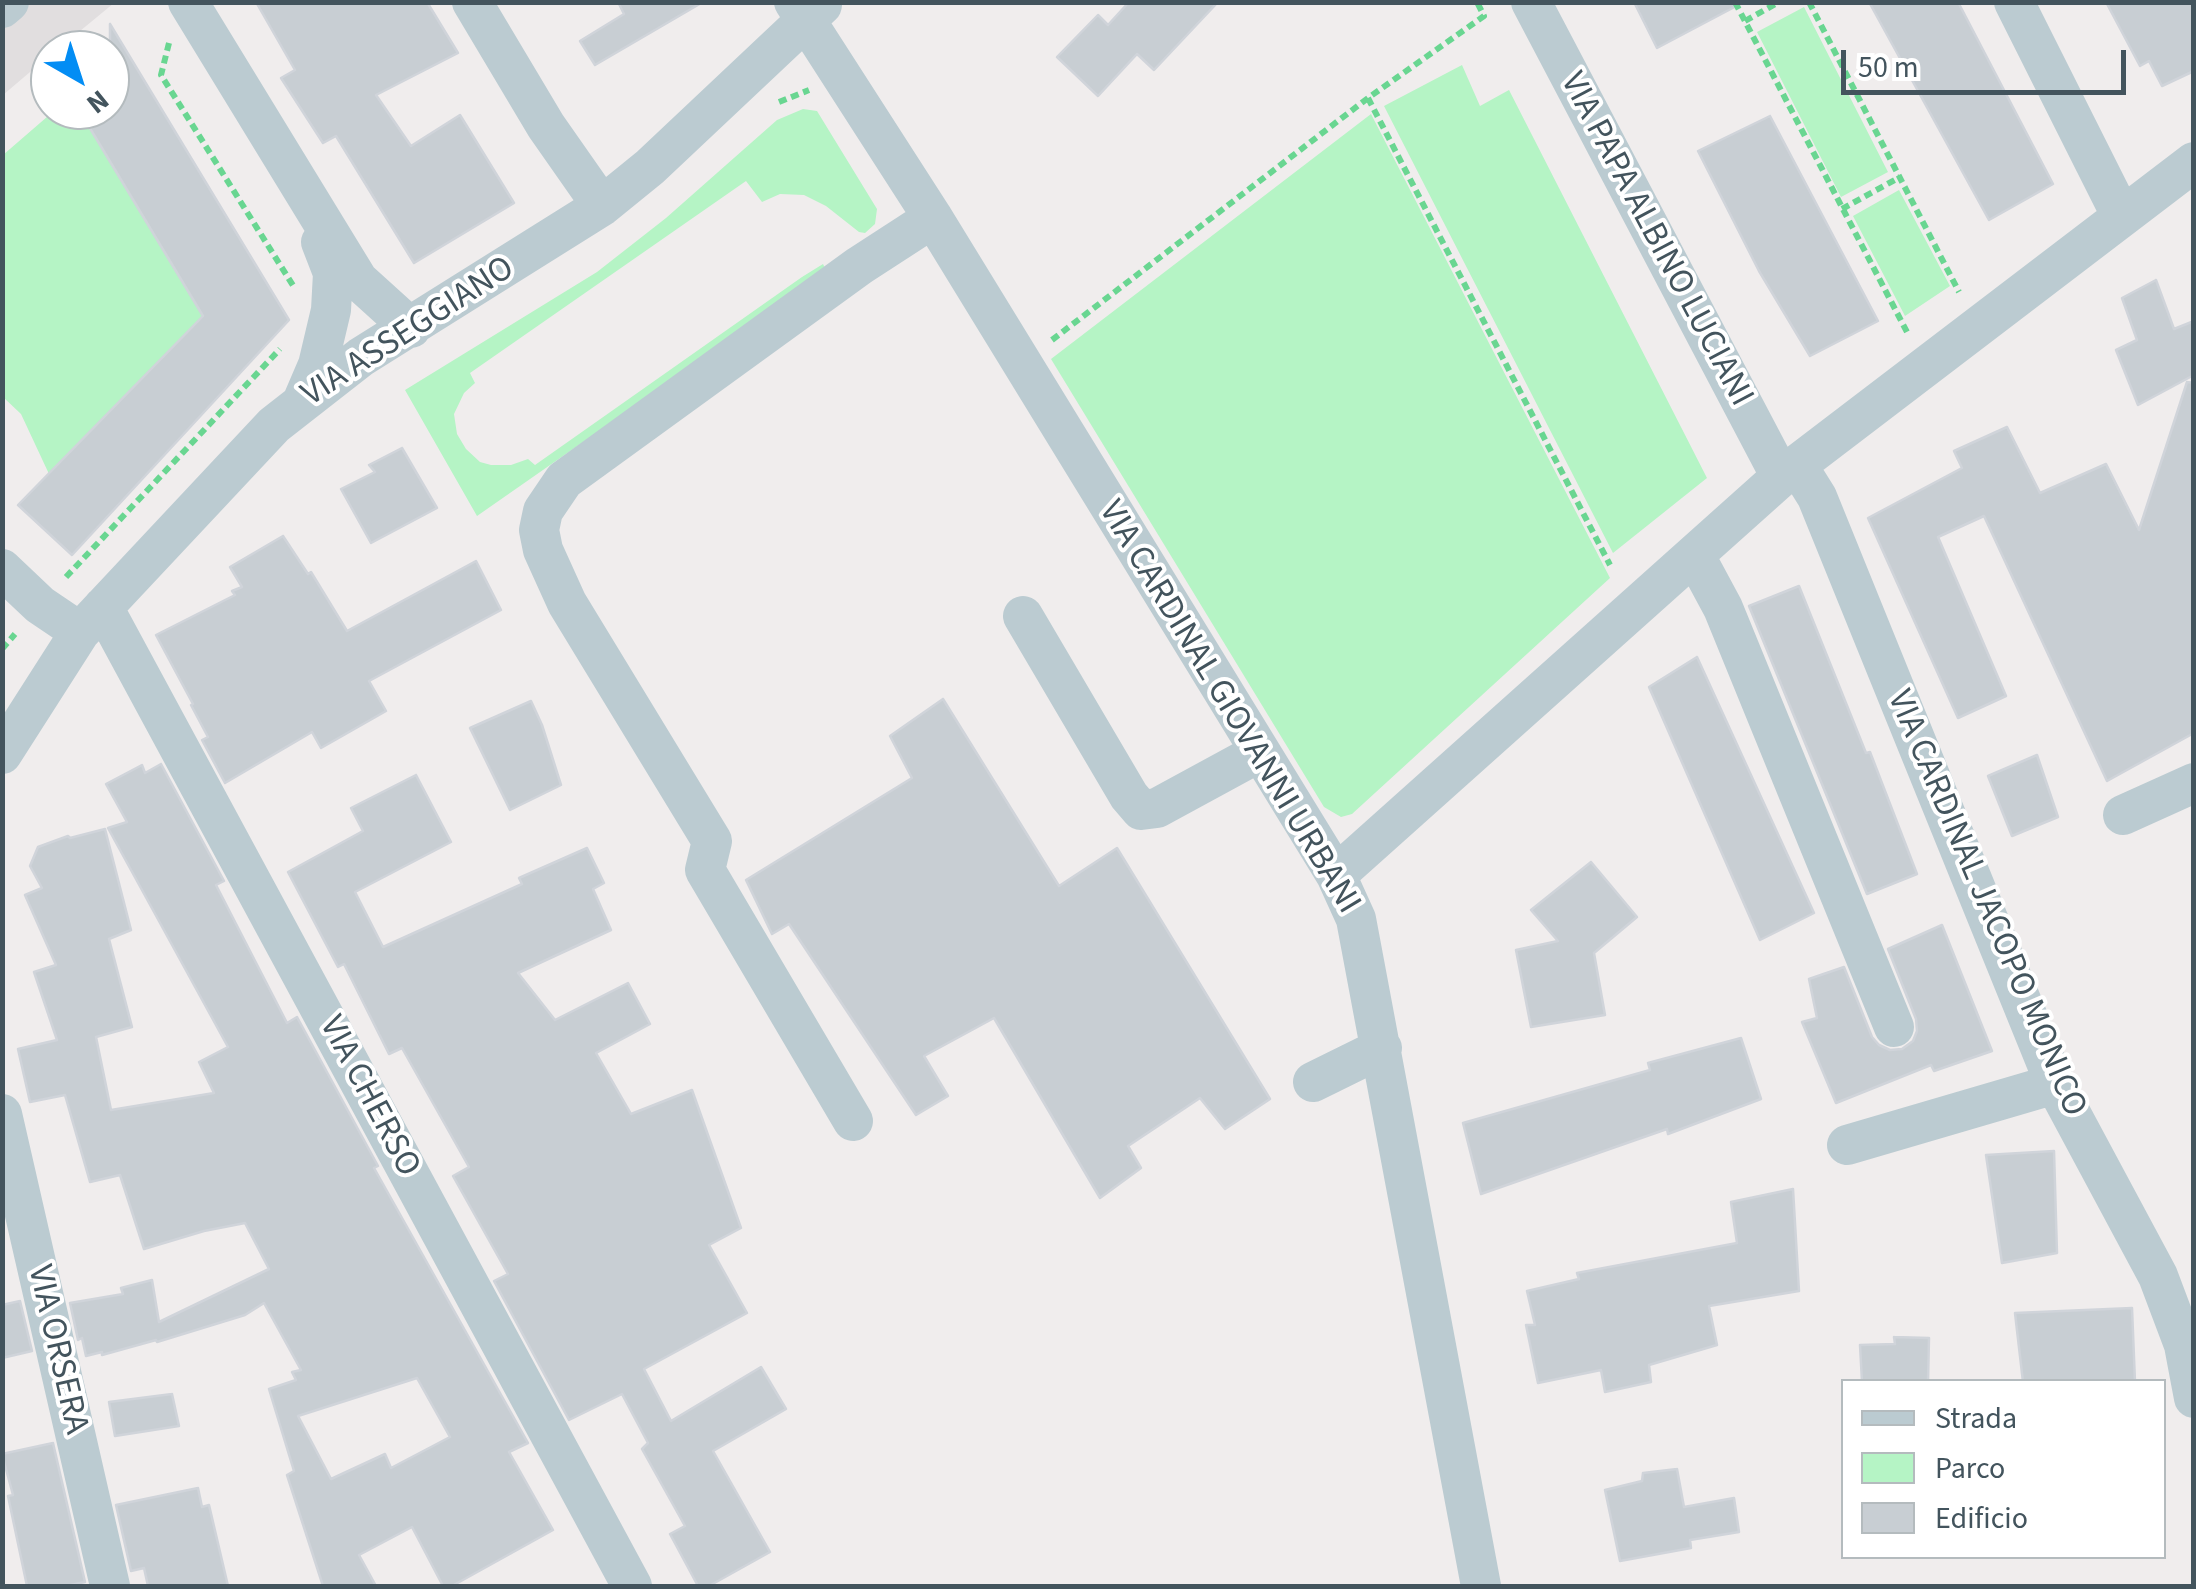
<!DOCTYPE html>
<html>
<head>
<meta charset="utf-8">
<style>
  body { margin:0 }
  #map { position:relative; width:2196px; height:1589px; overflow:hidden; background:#f0eded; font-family:"Source Sans 3",sans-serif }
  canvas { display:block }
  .frame { position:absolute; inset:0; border:5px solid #43545d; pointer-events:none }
  .legend { position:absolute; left:1841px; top:1379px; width:325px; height:180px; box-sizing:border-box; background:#fff; border:2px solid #b4bbbe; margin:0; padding:12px 18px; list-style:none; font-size:30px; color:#43545d }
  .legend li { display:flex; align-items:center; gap:20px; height:50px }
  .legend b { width:50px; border:2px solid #b4bbbe }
  .north { position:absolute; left:30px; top:30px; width:100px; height:100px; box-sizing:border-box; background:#fff; border:2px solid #b4bbbe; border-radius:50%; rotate:141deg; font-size:28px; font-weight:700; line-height:40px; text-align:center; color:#43545d }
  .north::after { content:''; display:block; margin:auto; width:35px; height:45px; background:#038df4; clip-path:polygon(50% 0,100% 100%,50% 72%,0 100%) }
  .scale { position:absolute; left:1841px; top:50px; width:285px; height:45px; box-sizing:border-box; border:5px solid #43545d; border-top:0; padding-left:12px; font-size:30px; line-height:35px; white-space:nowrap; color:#43545d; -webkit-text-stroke:8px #fff; paint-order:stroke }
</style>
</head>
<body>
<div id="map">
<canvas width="2196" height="1589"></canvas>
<div class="frame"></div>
<ul class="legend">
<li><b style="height:12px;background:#bbcbd1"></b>Strada</li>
<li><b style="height:28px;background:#b5f4c5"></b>Parco</li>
<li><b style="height:28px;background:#c8ced3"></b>Edificio</li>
</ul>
<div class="north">N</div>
<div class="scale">50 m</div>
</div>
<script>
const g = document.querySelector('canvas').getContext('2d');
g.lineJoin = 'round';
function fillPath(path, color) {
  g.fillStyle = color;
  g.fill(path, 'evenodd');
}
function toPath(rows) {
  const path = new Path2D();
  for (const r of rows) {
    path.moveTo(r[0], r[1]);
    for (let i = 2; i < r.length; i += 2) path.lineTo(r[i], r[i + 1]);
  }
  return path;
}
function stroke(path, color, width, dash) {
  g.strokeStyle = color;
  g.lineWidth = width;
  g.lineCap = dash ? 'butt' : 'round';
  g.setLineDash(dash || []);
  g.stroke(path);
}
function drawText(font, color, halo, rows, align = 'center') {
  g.font = font + ' "Source Sans 3",sans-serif';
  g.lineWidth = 8;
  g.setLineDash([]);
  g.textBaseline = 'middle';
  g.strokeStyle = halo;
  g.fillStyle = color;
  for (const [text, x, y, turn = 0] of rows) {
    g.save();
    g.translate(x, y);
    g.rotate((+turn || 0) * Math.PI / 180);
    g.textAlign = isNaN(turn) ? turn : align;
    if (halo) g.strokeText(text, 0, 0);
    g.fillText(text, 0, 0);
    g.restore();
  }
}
fillPath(toPath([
  [3,3,114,3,57,50,50,50,50,55,3,95]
]), '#e1dedf');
fillPath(toPath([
  [1804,7,1888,172,1841,197,1757,32],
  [1462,65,1480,106,1509,90,1707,478,1613,553,1384,106],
  [803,109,817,111,877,209,875,224,865,233,859,232,826,206,804,195,780,194,762,202,746,181,470,373,475,383,464,393,454,414,457,434,466,449,480,462,491,465,511,465,528,459,535,465,802,277,823,264,825,268,801,290,477,516,405,390,597,272,666,218,777,120],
  [55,110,79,110,203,316,49,474,21,414,3,397,3,155],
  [1371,114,1610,578,1352,814,1341,817,1324,807,1051,359],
  [1899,190,1950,286,1905,316,1853,216]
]), '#b5f4c5');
const building = toPath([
  [256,2,427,2,458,53,376,95,411,146,460,115,514,203,414,263,336,136,323,143,281,78,295,70,256,2],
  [618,2,703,2,595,65,580,41,624,14,618,2],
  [1129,2,1218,2,1154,70,1137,54,1098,96,1057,57,1098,15,1108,25,1129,2],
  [1634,2,1744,2,1657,48,1634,2],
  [1869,2,1958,2,2053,184,1989,220,1869,2],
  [2106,2,2194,2,2194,71,2162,86,2149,61,2140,66,2106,2],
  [110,24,289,320,72,555,18,505,203,316,79,110,110,110,110,24],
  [1770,116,1878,321,1810,356,1759,271,1698,151,1770,116],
  [2156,280,2174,329,2194,321,2194,375,2138,405,2116,350,2137,340,2122,298,2156,280],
  [2187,382,2194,383,2194,733,2107,781,1984,516,1938,537,2006,696,1958,718,1868,518,1962,468,1954,451,2007,427,2040,493,2106,464,2139,530,2187,382],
  [402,448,437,508,371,543,341,489,375,472,369,465,402,448],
  [283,536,308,574,311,572,347,631,476,561,501,610,369,681,386,711,321,748,312,732,225,783,202,740,208,737,191,705,193,704,156,635,235,595,232,591,242,587,230,567,283,536],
  [1799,586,1866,753,1870,752,1917,874,1867,894,1749,606,1799,586],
  [1697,657,1814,913,1760,940,1649,687,1697,657],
  [943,699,1059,886,1117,848,1270,1099,1225,1129,1200,1098,1128,1146,1141,1168,1100,1198,994,1018,924,1056,948,1096,916,1115,789,924,772,934,746,880,912,778,890,736,943,699],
  [531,701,542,725,561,785,510,810,470,728,531,701],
  [2037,755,2058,817,2012,836,1988,776,2037,755],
  [161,764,224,881,216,885,287,1023,297,1017,378,1166,374,1168,528,1443,509,1452,553,1530,452,1586,443,1586,412,1527,359,1555,376,1586,323,1586,287,1475,294,1471,269,1389,296,1380,292,1372,301,1370,264,1303,245,1315,157,1342,156,1340,102,1355,102,1352,86,1356,82,1338,78,1340,70,1303,123,1294,121,1288,152,1280,159,1322,269,1269,245,1223,204,1231,144,1249,120,1175,90,1182,65,1095,30,1102,18,1049,57,1040,34,972,56,965,25,895,42,888,30,866,38,847,68,836,70,838,105,829,131,930,109,939,132,1027,96,1037,111,1110,214,1093,199,1062,228,1047,108,828,127,822,106,784,142,765,145,773,161,764],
  [417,1378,450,1437,391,1468,385,1454,331,1479,298,1416,417,1378],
  [416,775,451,842,355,892,383,947,522,884,519,878,587,848,604,883,593,889,611,930,518,973,555,1020,628,983,650,1024,596,1053,631,1114,692,1090,741,1228,709,1245,747,1313,644,1369,671,1421,761,1367,786,1409,713,1451,770,1552,709,1586,698,1586,670,1534,685,1526,642,1449,648,1443,622,1394,569,1420,494,1281,508,1274,453,1176,469,1167,402,1048,389,1054,344,964,338,967,288,872,363,831,351,808,416,775],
  [1591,862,1637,917,1594,953,1605,1015,1531,1027,1516,950,1558,941,1531,910,1591,862],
  [1942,925,1992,1051,1934,1071,1931,1065,1836,1103,1802,1022,1817,1018,1809,979,1844,967,1872,1037,1879,1045,1890,1050,1902,1049,1913,1041,1917,1031,1916,1019,1888,949,1942,925],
  [1741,1038,1761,1099,1668,1134,1667,1129,1481,1194,1463,1123,1650,1070,1648,1063,1741,1038],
  [2054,1151,2057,1253,2002,1263,1986,1155,2054,1151],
  [1793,1189,1799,1291,1709,1306,1717,1345,1649,1365,1651,1382,1605,1392,1601,1370,1538,1383,1526,1325,1535,1325,1527,1291,1579,1279,1577,1273,1737,1243,1731,1202,1793,1189],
  [20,1301,32,1351,2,1358,2,1305,20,1301],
  [2132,1308,2135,1382,2023,1382,2015,1313,2132,1308],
  [1894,1337,1929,1338,1928,1382,1862,1382,1860,1345,1895,1344,1894,1337],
  [172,1394,179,1426,115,1436,109,1402,172,1394],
  [53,1443,85,1582,66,1586,27,1586,8,1496,13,1495,2,1454,53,1443],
  [1677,1469,1684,1507,1734,1498,1739,1532,1690,1540,1691,1548,1620,1561,1605,1490,1642,1481,1643,1473,1677,1469],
  [198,1488,202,1507,209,1505,228,1586,148,1586,144,1568,131,1571,116,1505,198,1488]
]);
fillPath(building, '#c8ced3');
stroke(building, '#d0d4da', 2.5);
stroke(toPath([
  [1735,2,1907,332],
  [1809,2,1959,292],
  [1745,21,1779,2],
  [169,43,161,75,294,287],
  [1368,98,1610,565],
  [779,102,809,90],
  [1842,209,1900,177],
  [1052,340,1368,98,1484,16,1477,2],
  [66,577,280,349],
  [2,649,15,634]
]), '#69d691', 6, [8, 5]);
stroke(toPath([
  [188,2,358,280,411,328],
  [472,2,546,126,602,206],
  [794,2,933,218,1336,875,1356,919,1481,1586],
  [1531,2,1781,477],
  [2014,2,2121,215],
  [2,8,9,2],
  [303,400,318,365,331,310,333,273,321,242],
  [1797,465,1817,497,2055,1084,2158,1276,2184,1345,2194,1398],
  [1695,556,1723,608,1894,1027],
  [2,569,40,605,80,632],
  [103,607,632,1586],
  [1023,616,1129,796,1141,810,1157,808,1260,752],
  [2,754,80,632,274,425,361,357,602,206,650,167,822,5],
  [2123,815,2194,783],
  [1336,875,1781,477,2194,162],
  [1313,1082,1382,1048],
  [2,1114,110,1586],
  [853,1121,705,870,712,841,567,603,543,550,539,530,543,511,564,480,859,266,933,218],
  [1847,1145,2055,1084]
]), '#bbcbd1', 40);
drawText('35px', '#43545d', '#fff', [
  ["VIA PAPA ALBINO LUCIANI",1655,240,62],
  ["VIA ASSEGGIANO",409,333,-33],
  ["VIA CARDINAL GIOVANNI URBANI",1228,708,59],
  ["VIA CARDINAL JACOPO MONICO",1985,904,67],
  ["VIA CHERSO",368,1097,62],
  ["VIA ORSERA",56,1350,77]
]);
</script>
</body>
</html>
